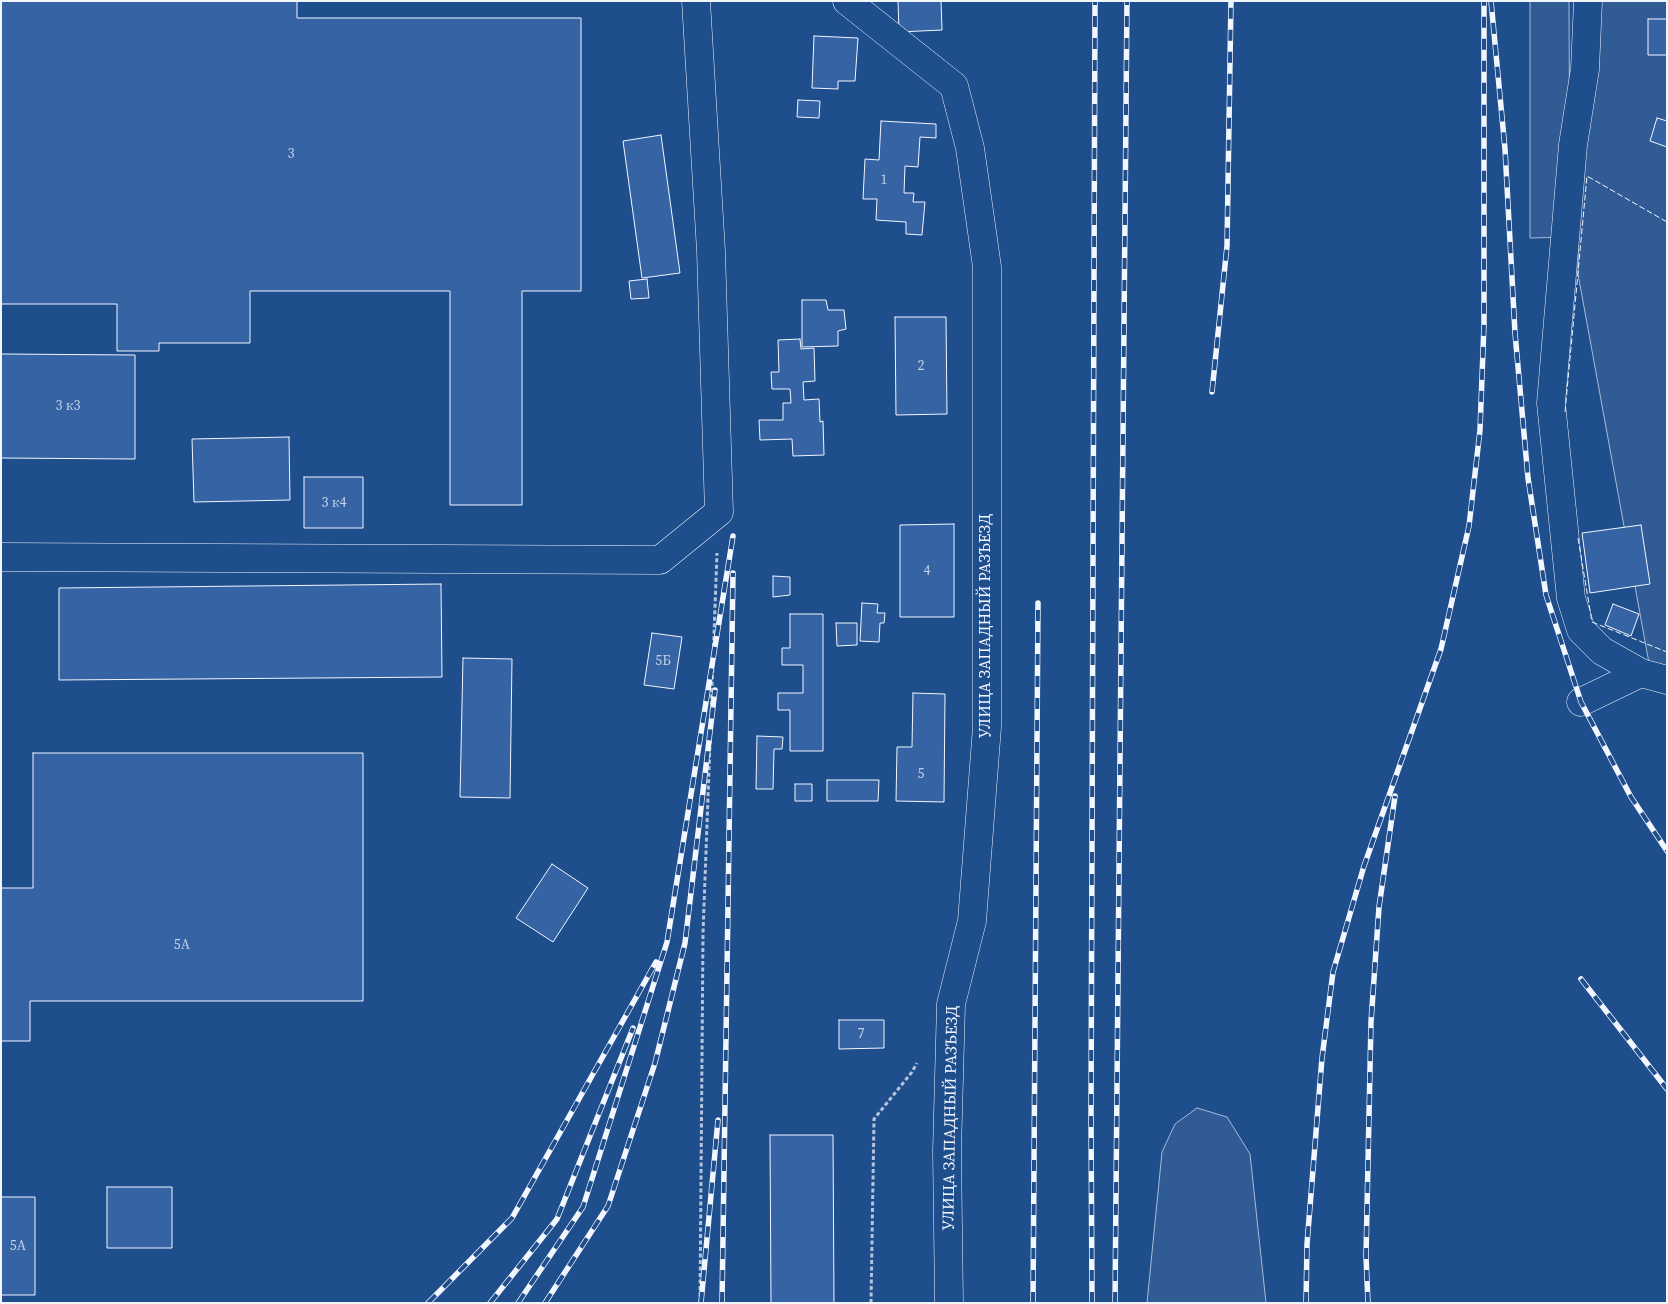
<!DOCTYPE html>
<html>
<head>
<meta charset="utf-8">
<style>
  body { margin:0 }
  #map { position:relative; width:1668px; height:1304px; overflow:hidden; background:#1f4e8c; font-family:"Source Serif 4",serif }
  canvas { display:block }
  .frame { position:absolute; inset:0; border:2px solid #f2f6ff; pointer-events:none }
</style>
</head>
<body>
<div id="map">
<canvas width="1668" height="1304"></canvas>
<div class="frame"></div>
</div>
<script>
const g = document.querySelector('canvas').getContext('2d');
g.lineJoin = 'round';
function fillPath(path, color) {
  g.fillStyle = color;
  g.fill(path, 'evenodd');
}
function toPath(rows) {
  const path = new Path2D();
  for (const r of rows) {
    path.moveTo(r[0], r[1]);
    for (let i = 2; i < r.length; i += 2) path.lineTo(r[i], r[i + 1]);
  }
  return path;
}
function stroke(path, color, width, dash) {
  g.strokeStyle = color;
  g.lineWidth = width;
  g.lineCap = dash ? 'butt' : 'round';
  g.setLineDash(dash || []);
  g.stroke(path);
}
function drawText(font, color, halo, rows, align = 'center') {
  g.font = font + ' "Source Serif 4",serif';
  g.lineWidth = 4;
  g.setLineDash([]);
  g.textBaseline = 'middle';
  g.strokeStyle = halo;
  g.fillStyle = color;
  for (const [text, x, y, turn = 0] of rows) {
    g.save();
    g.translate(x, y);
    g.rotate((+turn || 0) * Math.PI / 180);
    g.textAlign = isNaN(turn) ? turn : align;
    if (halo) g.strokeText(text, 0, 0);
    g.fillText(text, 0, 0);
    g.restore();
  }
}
const built = toPath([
  [1530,1,1569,1,1570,237,1530,238,1530,1],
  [1580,1,1667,1,1667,685,1649,663,1578,274,1580,1],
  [1197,1108,1227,1117,1250,1154,1266,1303,1147,1303,1162,1152,1175,1124,1197,1108]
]);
fillPath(built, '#305b95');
stroke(built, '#a8bbd7', 1);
const building = toPath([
  [1,1,297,1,297,18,581,18,581,291,522,291,522,505,450,505,450,291,250,291,250,343,159,343,159,351,117,351,117,304,1,304,1,1],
  [898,1,941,1,942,30,899,32,898,1],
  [1648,19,1667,19,1667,55,1648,55,1648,19],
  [814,36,858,38,855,81,838,81,838,89,812,88,814,36],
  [798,100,820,101,819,118,797,117,798,100],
  [1657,118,1667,121,1667,147,1650,141,1657,118],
  [881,121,936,124,936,138,920,137,918,167,905,166,904,193,914,193,913,202,925,202,922,235,906,234,906,222,876,220,877,199,863,199,865,159,879,160,881,121],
  [661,135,680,273,642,278,623,141,661,135],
  [647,279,649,298,631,299,629,281,647,279],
  [802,300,826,300,828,310,844,310,846,329,838,331,838,346,802,347,802,300],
  [895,317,946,317,947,414,896,415,895,317],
  [800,339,801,349,814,348,815,381,803,382,804,400,819,399,820,422,823,421,824,455,793,456,792,439,760,440,759,420,783,420,783,403,791,403,790,389,772,389,771,372,779,372,778,340,800,339],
  [1,354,135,355,135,459,1,458,1,354],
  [289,437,290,500,194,502,192,439,289,437],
  [304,477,363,477,363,528,304,528,304,477],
  [954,524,954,617,900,617,900,525,954,524],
  [1641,525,1650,584,1590,593,1582,533,1641,525],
  [773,576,790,577,790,595,773,597,773,576],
  [441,584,442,677,59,680,59,588,441,584],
  [862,603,878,604,877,613,885,613,884,623,880,623,879,642,860,641,862,603],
  [1613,604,1639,614,1631,636,1605,625,1613,604],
  [790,614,823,614,823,751,790,751,790,710,778,710,778,693,803,693,803,665,782,665,782,648,790,648,790,614],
  [836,623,857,623,857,645,837,646,836,623],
  [652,633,682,637,674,689,644,685,652,633],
  [463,658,512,659,510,798,460,797,463,658],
  [913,693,945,694,944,802,896,801,897,747,912,747,913,693],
  [757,736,783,737,782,749,774,749,773,789,756,789,757,736],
  [33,753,363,753,363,1001,30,1001,30,1041,1,1041,1,888,33,888,33,753],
  [827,780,879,780,878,801,827,801,827,780],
  [795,784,812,784,812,801,795,801,795,784],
  [552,864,588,888,553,942,516,918,552,864],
  [839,1020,884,1020,884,1048,839,1049,839,1020],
  [770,1135,833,1135,834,1303,771,1303,770,1135],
  [107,1187,172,1187,172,1248,107,1248,107,1187],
  [1,1197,35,1197,35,1295,1,1295,1,1197]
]);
fillPath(building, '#3563a3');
stroke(building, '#f2f6ff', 1);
const minor = toPath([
  [847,1,954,86,970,148,987,267,987,727,972,921,951,1004,947,1151,949,1303],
  [1588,1,1585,69,1573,145,1551,403,1571,598,1581,630,1602,651,1641,673],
  [1,557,660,560,719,512,711,251,696,1],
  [1581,702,1641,673,1667,680]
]);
stroke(minor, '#f2f6ff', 29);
stroke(toPath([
  [700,1303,703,933,717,553],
  [871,1303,874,1119,912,1072,917,1063]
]), '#b3c4dc', 3, [4, 2.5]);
stroke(minor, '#1f4e8c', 28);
const rail = toPath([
  [1491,1,1505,149,1515,333,1528,478,1546,595,1581,702,1631,797,1667,851],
  [1212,392,1227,246,1231,1],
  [1581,979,1667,1089],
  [428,1303,512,1218,656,962],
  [490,1303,557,1219,633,1028],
  [518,1303,583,1207,667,942,733,536],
  [545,1303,608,1206,655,1063,685,943,715,690],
  [701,1303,718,1120],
  [722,1303,733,573],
  [1033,1303,1038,603],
  [1092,1303,1091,1116,1095,1],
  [1115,1303,1127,1],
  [1306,1303,1307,1244,1322,1058,1333,972,1364,866,1441,649,1469,526,1480,430,1484,324,1484,1],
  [1368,1303,1366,1256,1371,1022,1379,907,1395,796]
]);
stroke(rail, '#f2f6ff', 5.5);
stroke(rail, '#1f4e8c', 4, [11]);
stroke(toPath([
  [1565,412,1587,176,1667,222],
  [1578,538,1592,622,1667,652]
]), '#f2f6ff', 1, [6, 2.5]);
drawText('14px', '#c3d1e8', null, [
  ["3",291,154],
  ["1",884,180],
  ["2",921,366],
  ["3 к3",68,406],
  ["3 к4",334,503],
  ["4",927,571],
  ["5Б",663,661],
  ["5",921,774],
  ["5А",182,945],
  ["7",861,1034],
  ["5А",18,1246]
]);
drawText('16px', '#f2f6ff', '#1f4e8c', [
  ["УЛИЦА ЗАПАДНЫЙ РАЗЪЕЗД",986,626,-90],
  ["УЛИЦА ЗАПАДНЫЙ РАЗЪЕЗД",951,1118,-89]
]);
</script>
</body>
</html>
